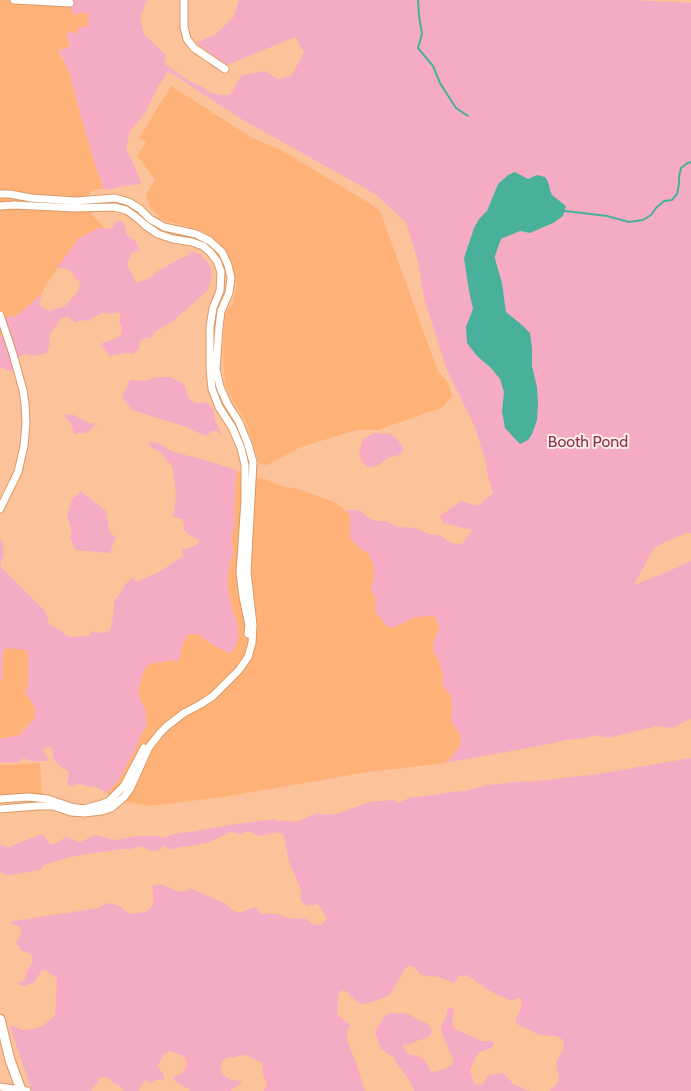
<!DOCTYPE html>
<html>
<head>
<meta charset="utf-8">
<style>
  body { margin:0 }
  canvas { display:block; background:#fcc39a }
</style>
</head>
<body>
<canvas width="691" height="1091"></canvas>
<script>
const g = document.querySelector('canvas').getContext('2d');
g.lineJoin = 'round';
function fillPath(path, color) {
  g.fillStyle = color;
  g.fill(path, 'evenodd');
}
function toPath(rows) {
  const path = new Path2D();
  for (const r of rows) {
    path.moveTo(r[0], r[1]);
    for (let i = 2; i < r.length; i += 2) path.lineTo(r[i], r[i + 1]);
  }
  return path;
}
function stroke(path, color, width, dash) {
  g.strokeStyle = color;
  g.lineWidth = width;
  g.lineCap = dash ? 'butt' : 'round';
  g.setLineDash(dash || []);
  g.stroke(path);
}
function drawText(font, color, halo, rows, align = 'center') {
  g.font = font + ' Cabin,sans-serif';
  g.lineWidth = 4;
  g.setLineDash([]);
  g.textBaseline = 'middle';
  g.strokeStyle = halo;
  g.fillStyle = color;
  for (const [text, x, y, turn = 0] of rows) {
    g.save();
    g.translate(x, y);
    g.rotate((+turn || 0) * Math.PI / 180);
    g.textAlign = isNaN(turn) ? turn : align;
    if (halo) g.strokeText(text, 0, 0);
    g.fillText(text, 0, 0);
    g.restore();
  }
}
fillPath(toPath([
  [0,0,57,0,61,4,72,9,85,12,88,15,88,26,67,38,70,45,69,47,58,51,69,71,83,124,96,167,103,186,101,189,93,190,85,198,86,203,88,208,93,216,104,227,104,229,98,228,78,239,45,286,42,294,16,316,8,317,4,335,0,336],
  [171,86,251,137,281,150,369,203,380,211,383,219,437,369,448,383,452,396,443,407,378,430,357,430,301,447,267,465,259,464,247,424,225,386,223,354,224,319,227,310,233,304,236,287,232,262,218,243,202,231,163,220,151,209,146,195,155,179,137,156,146,142,139,138],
  [236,470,257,478,265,479,282,486,298,489,334,502,345,510,350,515,350,538,360,548,368,553,374,565,374,577,371,590,376,599,375,611,402,624,412,618,434,615,438,623,439,630,436,635,434,653,439,661,443,674,442,685,451,696,452,705,451,721,460,735,461,744,450,759,445,763,368,772,224,797,150,806,119,801,114,803,108,795,107,793,119,780,124,769,134,752,141,735,147,725,145,708,138,695,139,687,143,672,147,666,153,663,180,658,181,648,187,636,190,634,197,634,210,643,223,650,238,628,230,601,227,581,228,572,230,566,230,561,234,554,232,544,232,535,235,525,234,510],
  [8,648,25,650,27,651,28,655,28,683,25,693,32,702,35,708,35,718,23,730,20,735,6,738,0,738,0,680,2,680,3,652,4,650],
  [40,763,42,794,0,795,0,765]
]), '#feb278');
fillPath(toPath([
  [57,0,147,0,140,17,144,34,165,54,165,64,188,80,199,85,211,93,220,95,230,95,242,75,265,71,278,79,292,75,304,52,295,37,227,65,196,43,216,34,233,18,239,0,632,0,691,3,691,533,687,533,667,541,654,548,634,585,667,572,691,561,691,719,672,728,658,726,611,737,604,737,595,735,586,738,579,738,576,740,570,739,544,745,445,763,450,759,461,744,460,735,451,721,452,705,451,696,442,685,443,674,439,661,434,653,433,642,439,630,438,623,434,615,412,618,402,624,390,628,386,625,375,611,376,599,371,590,374,577,374,565,368,553,360,548,350,538,350,515,345,510,357,510,362,512,370,519,376,521,385,521,398,527,415,528,429,534,439,535,451,543,462,544,472,530,443,523,440,516,461,501,478,506,493,493,487,473,486,463,475,427,447,370,425,302,418,262,406,222,375,194,238,117,168,71,158,87,145,113,130,131,126,148,138,174,141,184,124,186,109,190,101,189,103,186,96,167,83,124,69,71,67,69,62,56,58,51,69,47,70,45,66,34,71,31,76,34,78,32,78,28,88,26,88,15,85,12,73,15,72,9,61,4],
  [515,172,528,179,537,175,549,185,550,190,552,195,566,206,563,216,553,223,530,233,520,231,501,239,494,261,468,244,474,228,479,219,487,211,498,184,508,175],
  [117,220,124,223,127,235,136,242,140,250,131,253,127,266,137,283,152,277,155,273,177,260,187,256,191,252,199,253,211,267,211,281,207,291,173,321,154,332,151,338,145,338,140,342,139,349,133,354,124,353,110,356,100,344,117,338,121,335,122,327,119,322,121,317,120,314,115,312,110,314,103,313,94,317,89,321,82,320,75,323,68,317,62,318,49,335,50,343,47,353,33,356,25,354,14,359,17,373,0,367,0,336,4,335,1,318,16,316,42,294,39,304,42,308,49,311,65,306,79,290,80,282,75,278,73,273,71,271,64,268,57,268,78,239,98,228,111,229],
  [155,377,170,377,184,384,189,399,196,403,207,402,213,409,215,421,223,435,216,431,212,431,206,436,189,429,190,428,132,410,122,397,130,380,146,381],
  [65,414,74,415,89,423,97,424,92,427,89,432,74,434,71,423,66,419],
  [375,433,390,434,397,439,403,447,402,454,388,458,379,465,368,467,363,463,359,454,363,439],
  [148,441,160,444,171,451,218,464,236,470,234,510,235,525,232,535,232,544,234,554,230,561,230,566,228,572,227,581,230,601,238,628,238,637,235,647,230,654,210,643,197,634,190,634,187,636,181,648,180,658,177,661,170,660,163,662,153,663,147,666,143,672,139,687,138,695,145,708,147,725,141,735,134,752,124,769,119,780,107,793,94,786,90,787,80,784,73,785,72,787,67,784,69,775,68,771,61,767,53,758,53,752,50,746,44,748,44,753,49,759,48,761,41,761,36,763,35,760,34,762,26,759,21,759,18,763,0,762,0,738,6,738,20,735,23,731,35,718,35,708,32,702,25,693,27,689,28,683,28,655,27,651,25,650,8,648,4,650,3,652,2,680,0,680,0,539,3,542,3,551,4,554,0,566,46,612,49,624,60,630,69,637,89,636,91,634,90,631,102,633,110,631,114,612,114,601,128,581,134,578,136,582,159,572,183,556,182,550,197,545,199,541,187,533,184,530,184,524,182,519,179,518,173,517,176,496,174,476,172,466,160,452,151,447],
  [81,491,106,511,110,534,116,537,110,553,75,550,70,537,72,531,67,515,72,499],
  [691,758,691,1091,550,1091,556,1084,559,1080,556,1063,564,1048,564,1044,562,1039,556,1036,539,1035,535,1032,520,1026,515,1022,522,1004,521,999,518,998,513,1000,509,1000,490,991,467,975,459,976,454,983,439,977,421,975,414,967,411,966,406,967,391,993,386,997,365,1004,358,1003,346,991,340,991,338,995,338,1003,337,1014,351,1026,347,1030,348,1043,357,1065,365,1091,264,1091,267,1083,263,1075,262,1064,260,1062,246,1055,238,1056,236,1058,230,1057,226,1058,221,1064,221,1072,226,1077,231,1080,242,1081,241,1083,230,1091,190,1091,189,1089,179,1084,173,1077,182,1073,186,1068,187,1062,185,1057,181,1055,170,1051,164,1054,158,1065,160,1070,163,1073,164,1080,158,1079,150,1083,147,1080,142,1083,139,1091,124,1091,120,1086,114,1084,111,1079,106,1077,99,1078,98,1082,91,1091,32,1091,10,1027,13,1026,22,1030,34,1029,43,1026,55,1015,57,981,56,977,50,974,46,970,41,971,35,982,24,986,17,984,25,979,26,976,26,971,29,968,33,960,31,954,20,950,19,946,16,944,21,934,21,930,18,926,10,923,14,921,99,908,106,903,118,905,130,914,145,912,148,910,152,906,154,898,152,886,160,884,180,892,192,889,224,903,234,911,239,913,255,907,262,914,277,914,288,918,307,919,314,925,321,925,327,918,318,904,307,906,301,901,301,890,289,862,284,836,279,832,259,836,248,831,240,834,230,832,210,842,191,846,180,847,170,850,163,845,159,850,153,851,148,850,143,846,130,849,123,849,74,856,45,864,40,870,11,875,6,875,0,872,0,845,9,847,39,835,44,835,49,843,53,845,66,837,80,842,95,835,115,840,137,836,155,836,163,838,177,833,192,832,229,825,274,819,279,822,281,820,294,822,301,820,317,813,325,815,340,813,369,802,394,800,397,803,409,798,433,795,452,792,465,791,488,785,524,781,527,782,592,775],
  [448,1008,453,1008,454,1012,452,1023,456,1030,482,1041,490,1041,493,1042,494,1044,491,1048,480,1052,475,1058,470,1070,474,1084,478,1085,483,1083,489,1075,504,1073,513,1084,530,1091,414,1091,413,1087,393,1057,380,1048,381,1046,379,1043,375,1032,384,1016,391,1013,409,1014,417,1019,428,1024,432,1032,428,1037,412,1043,409,1045,404,1044,403,1047,408,1054,418,1056,423,1059,432,1072,442,1070,451,1065,454,1061,442,1034,441,1027,443,1021,446,1017]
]), '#f4abc3');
fillPath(toPath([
  [515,172,528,179,537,175,545,177,547,180,549,185,550,190,552,195,566,206,563,216,553,223,530,233,520,231,501,239,495,256,495,259,502,283,506,312,522,325,530,333,532,348,532,366,537,388,538,403,537,420,532,434,528,440,520,444,505,428,502,411,504,392,500,379,491,368,477,356,467,343,466,327,473,309,469,291,464,258,474,228,479,219,487,211,498,184,508,175]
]), '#49b09c');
stroke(toPath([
  [418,0,419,16,422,34,418,48,433,66,440,83,456,108,468,116],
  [686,164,691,162],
  [564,211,574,212],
  [574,212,607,216,629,222,643,220,651,215,656,208,664,201,672,200,677,194,679,184,679,177,681,168,685,165]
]), '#49b09c', 2);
const minor = toPath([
  [14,0,70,3],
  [184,0,184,27,187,39,194,48,225,69],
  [0,194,10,194,31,198,76,201,115,198,129,202,140,209,150,219,164,227,196,234,210,241,222,252,228,265,231,278,229,293,221,311,219,327,216,369,220,387,227,403,239,422,248,444,253,462,247,572,253,625,252,643,248,657,239,670,213,696,201,704,184,713,167,726,160,733,149,747,130,789,124,797,111,808,102,811,84,813,71,812,53,806,37,806,0,809],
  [0,206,14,205,75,208,114,207,126,210,136,217,145,225,158,234,173,239,192,242,203,246,210,252,217,261,221,272,220,291,213,308,210,327,210,369,212,389,219,407,232,427,241,448,245,465,245,500,240,573,243,597,249,625,248,634],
  [0,315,13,354,23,390,25,404,26,423,24,446,18,472,0,509],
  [0,799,28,797,48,799,71,807,83,809,99,805,109,801,124,786,144,748],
  [0,1087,27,1091]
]);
const major = toPath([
  [0,1019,10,1060,21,1090]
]);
const highway = toPath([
  [21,1090,21,1091]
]);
stroke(minor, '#dc9964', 9);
stroke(major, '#dc9964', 11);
stroke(highway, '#dc9964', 12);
stroke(minor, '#fff', 7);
stroke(major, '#fff', 9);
stroke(highway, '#fff', 10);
drawText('16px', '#8b2f55', '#fdeee4', [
  ["Booth Pond",588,442]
]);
</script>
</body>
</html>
